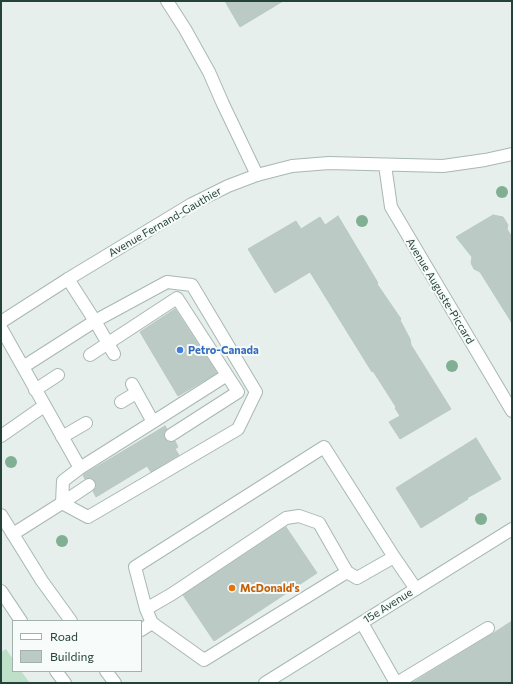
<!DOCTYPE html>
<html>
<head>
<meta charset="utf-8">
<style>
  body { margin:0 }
  #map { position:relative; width:513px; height:684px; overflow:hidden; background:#e6efeb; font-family:Commissioner,sans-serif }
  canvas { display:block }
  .frame { position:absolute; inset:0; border:2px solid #24423a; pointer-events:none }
  .legend { position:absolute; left:12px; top:620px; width:130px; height:52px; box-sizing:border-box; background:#f7fbf9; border:1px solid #a3b1ad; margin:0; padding:5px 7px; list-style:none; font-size:12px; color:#24423a }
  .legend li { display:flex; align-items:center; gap:8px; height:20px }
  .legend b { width:20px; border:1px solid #a3b1ad }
</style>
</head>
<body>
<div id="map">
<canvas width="513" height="684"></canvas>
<div class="frame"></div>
<ul class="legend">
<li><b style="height:5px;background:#fff"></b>Road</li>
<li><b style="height:11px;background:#bbcac4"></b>Building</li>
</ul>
</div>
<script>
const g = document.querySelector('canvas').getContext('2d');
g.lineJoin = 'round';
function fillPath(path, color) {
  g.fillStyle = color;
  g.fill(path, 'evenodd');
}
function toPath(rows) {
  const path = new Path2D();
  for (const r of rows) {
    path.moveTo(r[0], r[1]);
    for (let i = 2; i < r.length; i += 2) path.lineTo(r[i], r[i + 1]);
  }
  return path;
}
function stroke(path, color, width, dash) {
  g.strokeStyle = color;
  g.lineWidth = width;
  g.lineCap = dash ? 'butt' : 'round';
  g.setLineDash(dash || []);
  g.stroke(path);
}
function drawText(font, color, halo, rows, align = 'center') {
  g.font = font + ' Commissioner,sans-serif';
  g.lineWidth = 4;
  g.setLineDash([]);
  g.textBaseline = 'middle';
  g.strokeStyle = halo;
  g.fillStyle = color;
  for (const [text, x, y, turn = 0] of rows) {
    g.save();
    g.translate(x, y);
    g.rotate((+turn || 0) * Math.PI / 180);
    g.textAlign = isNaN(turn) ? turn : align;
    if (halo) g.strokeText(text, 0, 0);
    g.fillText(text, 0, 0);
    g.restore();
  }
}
fillPath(toPath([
  [6,649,13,659,13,671,21,671,30,683,1,683,1,652]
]), '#bfe0c8');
const building = toPath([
  [225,1,283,1,240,27,225,1],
  [493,215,503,217,508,225,507,229,512,237,512,323,480,272,474,269,471,263,472,257,456,237,493,215],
  [338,216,378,283,377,284,401,319,400,320,410,339,411,345,451,409,400,439,389,422,400,416,395,408,396,407,373,371,372,372,310,272,275,293,248,249,296,221,301,229,320,217,325,225,338,216],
  [175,309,217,373,178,396,140,332,175,309],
  [165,426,167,429,164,432,165,439,168,442,175,441,178,447,175,449,179,455,151,472,147,466,96,497,93,491,96,488,95,481,92,478,85,479,83,475,165,426],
  [476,438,501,479,467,498,468,499,421,528,396,488,476,438],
  [286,527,317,573,214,641,183,595,286,527],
  [512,621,512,683,412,683,492,634,512,621]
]);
fillPath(building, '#bbcac4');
stroke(building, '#b8c9c2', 1);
const service = toPath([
  [167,1,185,29,209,72,223,104,257,175],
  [68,279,95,321,167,282,192,285,256,392,238,429,88,517,62,503,89,485],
  [1,328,80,468,63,481,62,503,13,534],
  [90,355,177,298,238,392,171,435],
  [23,367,95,321,114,354],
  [35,390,58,375],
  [121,402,136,393],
  [153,422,227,375],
  [1,436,44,406],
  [62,437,86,423],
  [80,468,153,422,132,384],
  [394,557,416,589],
  [146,609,172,594,286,518,299,516,319,523,347,572,357,578,394,557,324,447,135,567,146,609,152,623,204,660,347,572],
  [362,623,396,683],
  [141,630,152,623],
  [397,683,488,628]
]);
const minor = toPath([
  [385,165,391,207,512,411],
  [1,322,68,279,192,204,228,186,257,175,292,166,329,163,443,166,485,160,512,154],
  [265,683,512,529]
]);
const tertiary = toPath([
  [1,515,42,581,71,621],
  [1,591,21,621],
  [56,671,65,683],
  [106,671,115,683]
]);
stroke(service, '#a8b8b2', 14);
stroke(minor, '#a8b8b2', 14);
stroke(tertiary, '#a8b8b2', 14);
stroke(service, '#fff', 12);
stroke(minor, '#fff', 12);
stroke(tertiary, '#fff', 12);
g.fillStyle = '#80af93';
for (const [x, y] of [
  [502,192],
  [362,221],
  [452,366],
  [11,462],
  [481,519],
  [62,541]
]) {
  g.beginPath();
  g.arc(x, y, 6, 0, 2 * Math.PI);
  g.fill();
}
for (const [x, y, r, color] of [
  [180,350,4,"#3f7fe0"],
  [232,588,4,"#e8710a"]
]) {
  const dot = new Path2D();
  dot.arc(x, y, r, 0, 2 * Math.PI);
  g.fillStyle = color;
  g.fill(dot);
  stroke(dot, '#f7fbf9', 1.5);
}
drawText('11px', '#24423a', '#f7fbf9', [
  ["Avenue Fernand-Gauthier",165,222,-30],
  ["Avenue Auguste-Piccard",440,291,59],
  ["15e Avenue",388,606,-32]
]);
drawText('bold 11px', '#366cbe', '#f7fbf9', [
  ["Petro-Canada",188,350]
], 'left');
drawText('bold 11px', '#c56008', '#f7fbf9', [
  ["McDonald's",240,588]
], 'left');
</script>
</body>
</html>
